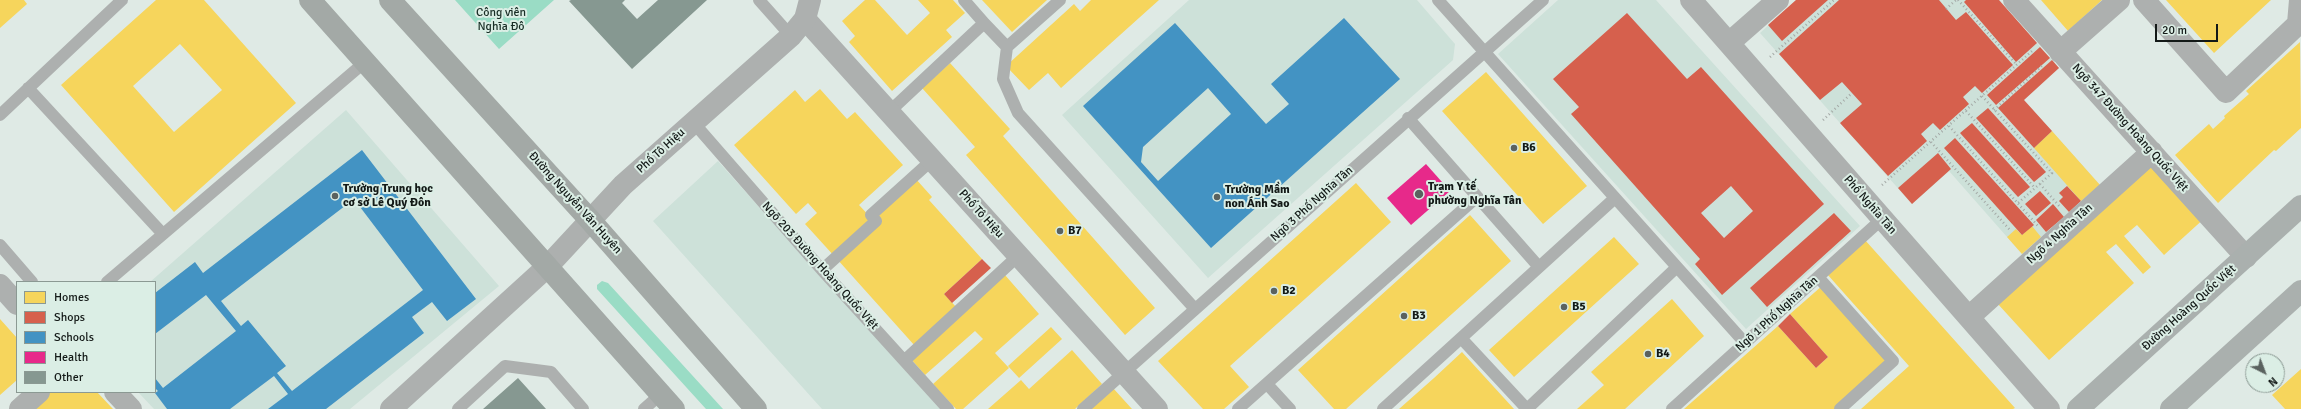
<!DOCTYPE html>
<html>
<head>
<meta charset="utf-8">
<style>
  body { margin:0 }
  #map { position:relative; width:2301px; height:409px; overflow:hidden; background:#dfeae5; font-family:Signika,sans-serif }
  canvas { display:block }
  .legend { position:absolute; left:16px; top:281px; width:140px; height:112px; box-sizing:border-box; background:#dbeee5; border:1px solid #8b9993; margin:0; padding:5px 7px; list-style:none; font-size:12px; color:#131917 }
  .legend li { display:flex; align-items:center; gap:8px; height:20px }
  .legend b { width:20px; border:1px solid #8b9993 }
  .north { position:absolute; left:2245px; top:353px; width:40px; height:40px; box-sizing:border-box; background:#dbeee5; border:1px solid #8b9993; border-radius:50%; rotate:138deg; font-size:11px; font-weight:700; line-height:16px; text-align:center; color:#131917 }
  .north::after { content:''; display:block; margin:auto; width:14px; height:18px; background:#5a625f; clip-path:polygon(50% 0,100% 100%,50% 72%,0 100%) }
  .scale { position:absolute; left:2155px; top:24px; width:63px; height:18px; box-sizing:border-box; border:2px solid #131917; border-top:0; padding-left:5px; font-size:12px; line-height:14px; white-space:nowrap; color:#131917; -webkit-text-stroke:3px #dbeee5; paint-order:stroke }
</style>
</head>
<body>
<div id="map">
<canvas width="2301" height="409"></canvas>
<ul class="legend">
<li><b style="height:11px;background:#f6d55c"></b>Homes</li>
<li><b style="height:11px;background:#d6604d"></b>Shops</li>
<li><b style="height:11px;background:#4393c3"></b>Schools</li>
<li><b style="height:11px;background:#e7298a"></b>Health</li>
<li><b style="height:11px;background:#869891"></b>Other</li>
</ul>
<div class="north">N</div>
<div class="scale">20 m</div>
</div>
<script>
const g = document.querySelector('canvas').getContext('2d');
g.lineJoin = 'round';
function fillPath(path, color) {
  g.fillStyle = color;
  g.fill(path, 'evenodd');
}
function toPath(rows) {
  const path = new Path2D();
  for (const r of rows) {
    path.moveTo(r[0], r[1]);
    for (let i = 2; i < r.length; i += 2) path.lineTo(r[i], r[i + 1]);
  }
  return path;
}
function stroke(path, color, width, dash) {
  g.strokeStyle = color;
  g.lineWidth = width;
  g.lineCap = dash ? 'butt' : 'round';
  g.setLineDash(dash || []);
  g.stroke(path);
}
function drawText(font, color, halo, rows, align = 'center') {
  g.font = font + ' Signika,sans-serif';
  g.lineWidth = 4;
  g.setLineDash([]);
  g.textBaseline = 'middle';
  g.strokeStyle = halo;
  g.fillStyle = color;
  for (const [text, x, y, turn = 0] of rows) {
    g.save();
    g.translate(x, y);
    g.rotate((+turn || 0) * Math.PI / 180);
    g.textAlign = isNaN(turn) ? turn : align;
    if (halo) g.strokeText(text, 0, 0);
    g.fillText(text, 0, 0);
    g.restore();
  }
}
fillPath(toPath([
  [1189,0,1417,0,1455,44,1453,60,1208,278,1062,115],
  [1558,0,1656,0,1860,226,1746,329,1498,54],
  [1796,0,1999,0,2059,68,2024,100,2100,185,2022,254,1949,171,1912,204,1760,33],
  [346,110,499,286,350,409,154,409,138,392,155,392,155,282,150,282],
  [718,161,940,409,822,409,653,221]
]), '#cde1d9');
fillPath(toPath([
  [455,0,554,0,499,49],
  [602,281,608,283,723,409,706,409,597,289,597,285]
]), '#9adcc5');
fillPath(toPath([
  [0,0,24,0,27,4,0,28],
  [156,0,204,0,296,103,174,212,61,85],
  [180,44,222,90,174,132,133,86],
  [865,0,875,0,907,35,930,13,918,0,953,0,965,13,946,30,952,37,892,91,849,42,855,36,842,21],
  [982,0,1047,0,1012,32],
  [1091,0,1159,0,1061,88,1048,73,1029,90,1006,66,1074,4,1080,11],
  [2041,0,2102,0,2068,31],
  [2166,0,2271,0,2214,53],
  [2300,42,2301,128,2276,151,2274,150,2218,203,2175,155,2209,124,2213,129,2225,118,2224,116,2249,94,2246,91],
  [950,63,1010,129,1003,136,1155,308,1125,335,966,155,975,147,922,88],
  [1486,72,1587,186,1543,224,1442,111],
  [820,89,847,119,855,112,903,165,859,205,874,221,835,257,805,224,817,213,808,203,796,214,734,145,795,90,805,102],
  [2052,131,2100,185,2081,201,2034,148],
  [2155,160,2207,216,2164,255,2137,225,2124,236,2151,267,2143,274,2116,244,2106,252,2134,283,2049,360,1997,303],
  [915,178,932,197,929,200,982,259,944,294,957,308,915,346,837,259,873,215],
  [1356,183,1391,222,1230,366,1249,387,1224,409,1203,409,1158,361],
  [1470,215,1511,261,1346,409,1334,409,1298,370],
  [2032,226,2041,237,2022,254,2007,237,2016,229,2022,235],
  [1614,237,1639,264,1514,377,1489,350],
  [1865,240,2015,408,2013,409,1861,409,1909,366,1827,274],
  [1005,275,1039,314,995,353,1009,368,963,409,956,409,933,384,983,339,975,331,925,375,911,359],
  [1823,285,1890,360,1835,409,1684,409,1778,326,1816,368,1828,357,1790,314],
  [1672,299,1704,336,1625,409,1577,409,1604,385,1591,372],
  [0,319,17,338,17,380,0,395],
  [1051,327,1062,339,1019,378,1008,366],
  [1072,350,1102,384,1075,409,988,409,1021,380,1029,389],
  [1462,352,1514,409,1399,409,1434,378],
  [2301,369,2301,409,2285,409,2272,395],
  [1113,388,1132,409,1089,409],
  [47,392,97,392,113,409,28,409]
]), '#f6d55c');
fillPath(toPath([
  [1796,0,1828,0,1782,41,1768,25],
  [1839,0,1939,0,1956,20,1966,12,2013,65,1982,93,1975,86,1963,97,1969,104,1940,130,1933,123,1921,134,1927,141,1888,176,1840,123,1862,104,1842,82,1820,100,1779,54],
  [1966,0,1999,0,2037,43,2016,62,1964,2],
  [1627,13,1687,79,1701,67,1824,204,1722,295,1695,264,1700,259,1571,114,1579,107,1553,79],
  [1731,186,1753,211,1724,238,1701,213],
  [2040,47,2050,58,1996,105,1987,95],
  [2052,60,2059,68,2024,100,2052,131,2034,148,1998,108],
  [1988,108,2046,172,2034,182,1976,118],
  [1972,123,2030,187,2018,197,1960,133],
  [1955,138,2034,225,2022,235,1944,148],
  [1938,153,1951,169,1912,204,1898,188],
  [2067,186,2081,201,2069,212,2059,201,2063,197,2059,193],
  [2040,191,2051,203,2036,216,2025,204],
  [2053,204,2064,217,2046,232,2036,220],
  [1834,213,1851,231,1767,307,1750,288],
  [982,259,991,268,952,303,944,294],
  [1790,314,1828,357,1816,368,1778,326]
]), '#d6604d');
fillPath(toPath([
  [1344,18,1400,79,1211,248,1083,106,1175,23,1266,124,1289,104,1271,84],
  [1208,88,1231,114,1158,181,1141,162,1143,147],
  [362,150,476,299,447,321,432,302,412,317,424,333,326,409,268,409,288,394,274,376,230,409,167,409,155,393,158,391,155,388,155,378,163,388,236,331,206,295,155,334,155,293,195,262,203,273],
  [354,199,423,290,292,391,277,373,286,366,248,320,241,326,221,301]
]), '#4393c3');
fillPath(toPath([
  [1426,164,1450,191,1411,225,1387,198]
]), '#e7298a');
fillPath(toPath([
  [571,0,625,0,622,3,637,19,658,0,707,0,632,69,569,1],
  [518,378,546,409,483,409]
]), '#869891');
stroke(toPath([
  [1958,0,2017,65],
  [1946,9,1956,0],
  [1770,57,1834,0],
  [1982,96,2052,173,2018,203],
  [1994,110,2044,64],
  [1966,111,2035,188],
  [1823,120,1852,93],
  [1949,126,2038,226],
  [1931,142,2010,230],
  [2040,184,2060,207],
  [1882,185,2032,51]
]), '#a4a9a6', 2.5, [1, 3]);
stroke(toPath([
  [759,0,791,36],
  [1438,0,1745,343],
  [984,23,1007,47,1060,0],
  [1007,47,1003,79,1018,113,1195,309],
  [28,88,162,233],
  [889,112,984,23,964,0],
  [0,115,122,0],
  [1408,118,1539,267],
  [693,122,822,270,948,409],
  [0,245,32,282],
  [822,270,876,221,871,215,932,160],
  [1818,277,1893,361,1840,409],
  [107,282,365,62],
  [1461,338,1527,409],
  [905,360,1018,256],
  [1267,384,1290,409],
  [458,409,505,366,551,372,583,409],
  [644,409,661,394],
  [1083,409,1543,0],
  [1238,409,1477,197],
  [1383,409,1615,198],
  [1527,409,1677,267],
  [1672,409,1882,219]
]), '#adb0af', 12);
stroke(toPath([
  [1691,0,2049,409],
  [2014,0,2246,257],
  [2144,0,2226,92,2298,24,2300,0],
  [805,19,1157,409],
  [1729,43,1778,0],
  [2060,52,2119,0],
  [0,285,17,304],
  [1969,317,2152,152],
  [115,392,131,409],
  [20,409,39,392],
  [391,409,547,267]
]), '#adb0af', 22);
stroke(toPath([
  [547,267,623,185,791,36,805,19,810,0]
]), '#adb0af', 22);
stroke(toPath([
  [2078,409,2301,206],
  [2171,409,2301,291]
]), '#aab0ae', 22);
stroke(toPath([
  [310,0,674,409],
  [390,0,590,220,756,409]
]), '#a3a9a6', 22);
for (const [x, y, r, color] of [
  [1514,148,4,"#5a625f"],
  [1419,194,5,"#5a625f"],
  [335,196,4,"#5a625f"],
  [1217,197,4,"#5a625f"],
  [1060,231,4,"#5a625f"],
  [1274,291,4,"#5a625f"],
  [1564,307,4,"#5a625f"],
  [1404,316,4,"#5a625f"],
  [1648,354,4,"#5a625f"]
]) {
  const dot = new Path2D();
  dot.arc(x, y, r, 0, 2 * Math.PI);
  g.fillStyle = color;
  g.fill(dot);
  stroke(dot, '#dbeee5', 1.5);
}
drawText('12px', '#192e26', '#dbeee5', [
  ["Công viên",501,13],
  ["Nghĩa Đô",501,27]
]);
drawText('12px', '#131917', '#dbeee5', [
  ["Ngõ 347 Đường Hoàng Quốc Việt",2130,128,48],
  ["Phố Tô Hiệu",661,151,-42],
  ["Đường Nguyễn Văn Huyên",575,203,48],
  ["Ngõ 3 Phố Nghĩa Tân",1312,204,-42],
  ["Phố Nghĩa Tân",1870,205,49],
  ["Phố Tô Hiệu",981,214,48],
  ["Ngõ 4 Nghĩa Tân",2060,234,-42],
  ["Ngõ 203 Đường Hoàng Quốc Việt",820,266,48],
  ["Đường Hoàng Quốc Việt",2189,308,-42],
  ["Ngõ 1 Phố Nghĩa Tân",1777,314,-42]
]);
drawText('bold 12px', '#131917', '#dbeee5', [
  ["B6",1522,148],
  ["Trạm Y tế",1428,187],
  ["phường Nghĩa Tân",1428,201],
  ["Trường Trung học",343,189],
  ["cơ sở Lê Quý Đôn",343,203],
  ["Trường Mầm",1225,190],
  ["non Ánh Sao",1225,204],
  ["B7",1068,231],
  ["B2",1282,291],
  ["B5",1572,307],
  ["B3",1412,316],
  ["B4",1656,354]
], 'left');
</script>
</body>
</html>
